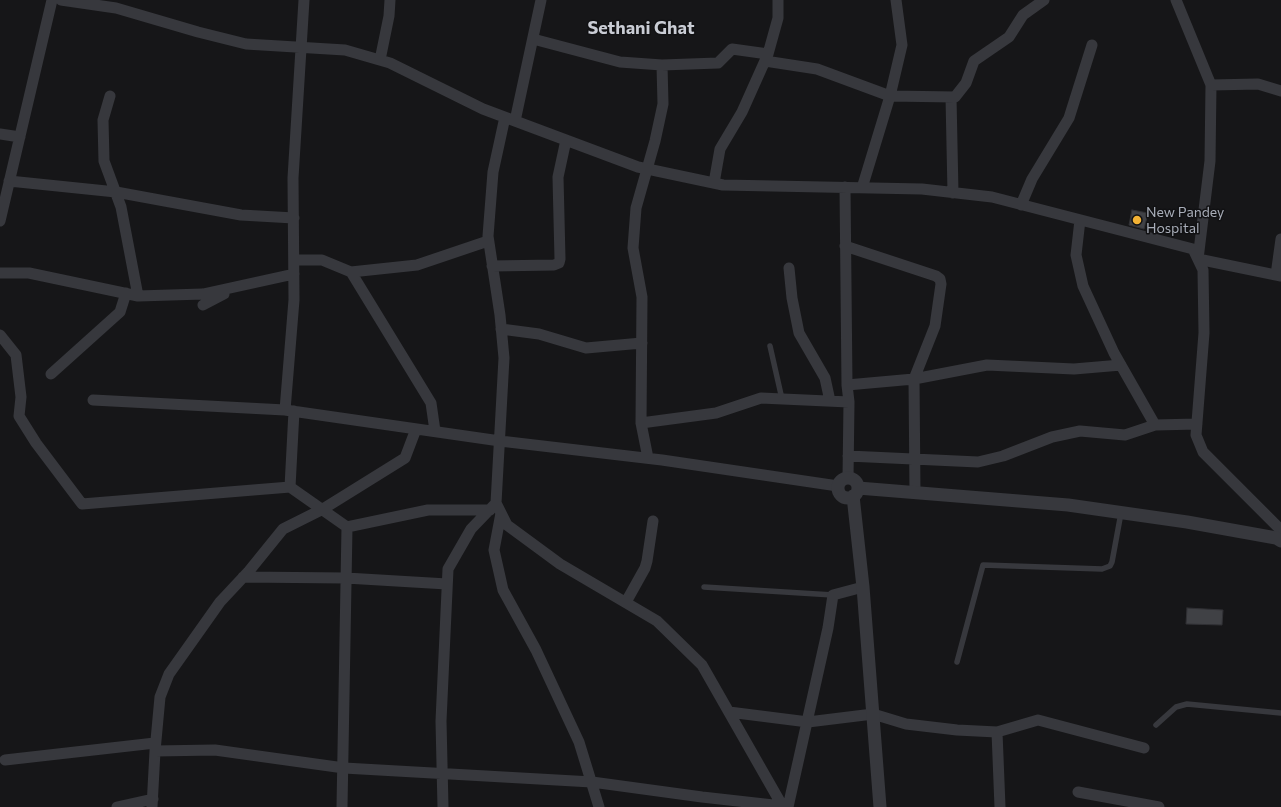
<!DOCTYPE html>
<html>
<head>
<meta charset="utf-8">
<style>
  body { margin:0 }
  canvas { display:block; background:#161618 }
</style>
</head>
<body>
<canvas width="1281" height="807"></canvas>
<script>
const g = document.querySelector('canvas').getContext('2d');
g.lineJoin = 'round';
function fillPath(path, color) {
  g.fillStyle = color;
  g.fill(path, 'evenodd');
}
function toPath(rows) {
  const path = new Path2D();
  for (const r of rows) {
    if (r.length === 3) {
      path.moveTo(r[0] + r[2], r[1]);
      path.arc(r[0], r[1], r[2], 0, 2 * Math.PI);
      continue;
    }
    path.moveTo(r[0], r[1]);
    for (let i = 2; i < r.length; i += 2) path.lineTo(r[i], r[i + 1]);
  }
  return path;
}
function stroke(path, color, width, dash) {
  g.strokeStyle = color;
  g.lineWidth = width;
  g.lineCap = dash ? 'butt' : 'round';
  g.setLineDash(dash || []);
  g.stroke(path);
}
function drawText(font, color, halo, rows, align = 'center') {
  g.font = font + ' Commissioner,sans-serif';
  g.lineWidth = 3;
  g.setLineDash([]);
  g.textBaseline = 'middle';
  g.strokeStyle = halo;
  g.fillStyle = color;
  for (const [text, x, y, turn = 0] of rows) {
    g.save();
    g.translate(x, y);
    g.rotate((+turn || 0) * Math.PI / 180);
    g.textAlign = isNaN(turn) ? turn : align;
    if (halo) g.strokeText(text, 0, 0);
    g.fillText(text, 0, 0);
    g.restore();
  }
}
const building = toPath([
  [1132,210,1148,213,1144,229,1129,225,1132,210],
  [1187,608,1223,610,1222,625,1186,624,1187,608]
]);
fillPath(building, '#404145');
stroke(building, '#303034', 1);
stroke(toPath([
  [770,346,782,399],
  [704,587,833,595],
  [957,662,983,565,1102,569,1110,566,1112,562,1121,513],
  [1156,725,1176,707,1187,704,1281,713]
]), '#37383d', 5.5);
stroke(toPath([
  [61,0,116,8,198,32,246,44,345,50,390,63,483,109,638,167,723,185,922,189,992,197,1193,249,1203,270,1204,333,1196,435,1203,452,1281,530],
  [304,0,293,178,294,300,285,410,500,441,662,460,838,486],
  [1176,0,1211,85,1210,161,1198,259,1281,276],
  [533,39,620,62,662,65,718,63,732,49,768,54],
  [380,60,389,16,390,0],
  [765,61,817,69,890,96,955,97,966,83,974,61,1009,37,1023,15,1044,0],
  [1211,85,1258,84,1281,91],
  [110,96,103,120,104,161,121,207,138,296],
  [951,97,953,193],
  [505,117,493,172,488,236,500,315,504,358,496,503,507,525,560,564,657,621,702,665,783,807],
  [515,121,541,0],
  [0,134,20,137],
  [9,181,116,192,241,215,294,218],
  [714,183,720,149,742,112,768,54,778,18,778,0],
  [845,187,847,385,849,402,848,478],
  [862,188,890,96,902,45,896,0],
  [1021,205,1032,179,1069,118,1092,45],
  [1080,220,1076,255,1083,286,1114,353,1155,425],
  [0,221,52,0],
  [845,246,936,276,940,279,941,284,935,326,914,379,915,493],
  [294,260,322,260,351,272,431,403,435,431],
  [492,266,554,265,559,263,560,259,558,177,566,140],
  [789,268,792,298,799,333,825,378,830,401],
  [351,272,417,265,488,241],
  [0,273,29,273,138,296,203,294,294,274],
  [1276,275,1281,239],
  [203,305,224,294],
  [501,329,539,334,586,348,642,343],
  [0,335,16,355,21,397,19,416,36,443,82,504,290,487,347,527,342,807],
  [51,374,120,312,126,293],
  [847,385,914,379,987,365,1074,369,1121,365],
  [93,400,285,410],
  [641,423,716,413,761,398,849,402],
  [848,456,978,462,1003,456,1052,437,1080,431,1125,435,1155,425,1197,424],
  [648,458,641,423,642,297,633,248,636,208,655,141,663,104,662,65],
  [290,487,294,411],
  [501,513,494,550,503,590,536,650,579,742,599,807],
  [347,527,428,510,490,510],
  [243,577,346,578,447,584],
  [626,602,645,568,647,561,653,521],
  [729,712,808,722,873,714,906,724,957,730,997,732,1038,720,1144,748],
  [997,732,1000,807],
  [155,751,215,750,344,768,592,782,702,797,782,806],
  [5,760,155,743],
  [1078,792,1159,807],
  [117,807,153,799],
  [152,807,155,751,160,697,169,674,220,602,249,571,283,529,323,509,405,458,416,429],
  [443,807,441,721,448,569,471,529,496,503],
  [788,807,828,628,833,595,863,587]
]), '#37383d', 11);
stroke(toPath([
  [848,488,10],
  [858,488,1068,505,1187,522,1276,538,1281,541],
  [853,496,863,587,880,807]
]), '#37383d', 13);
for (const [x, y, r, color] of [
  [1137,220,5,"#f2b134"]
]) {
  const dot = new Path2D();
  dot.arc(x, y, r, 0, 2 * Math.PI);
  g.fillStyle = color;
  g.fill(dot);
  stroke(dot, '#111113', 1.5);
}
drawText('14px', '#a8adb8', '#111113', [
  ["New Pandey",1146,212],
  ["Hospital",1146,228]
], 'left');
drawText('bold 18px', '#c9ccd4', '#111113', [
  ["Sethani Ghat",641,28]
]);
</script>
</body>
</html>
